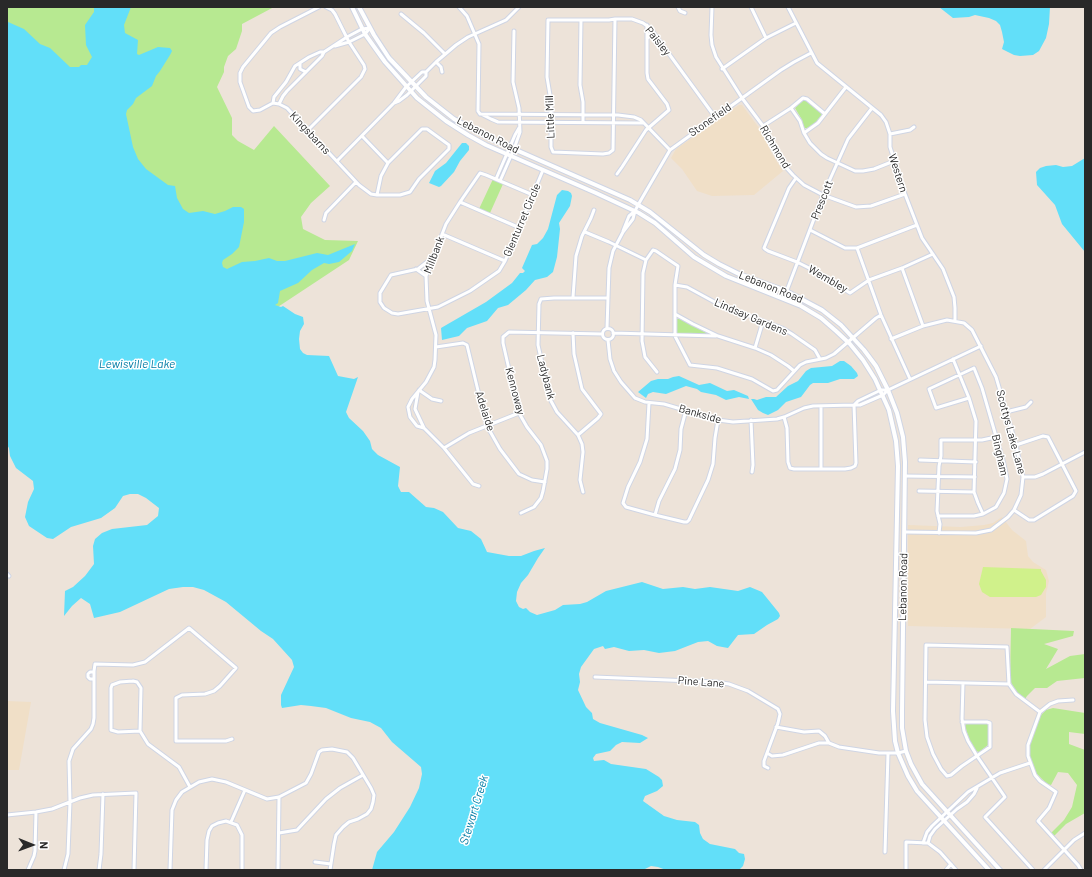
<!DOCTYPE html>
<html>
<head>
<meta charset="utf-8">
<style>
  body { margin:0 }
  #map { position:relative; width:1092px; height:877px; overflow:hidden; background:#ede3d9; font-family:Barlow,sans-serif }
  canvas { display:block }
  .frame { position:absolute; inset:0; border:8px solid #292929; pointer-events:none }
  .north { position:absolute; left:12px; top:825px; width:40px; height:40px; -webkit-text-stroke:3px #fff; paint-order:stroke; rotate:91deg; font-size:11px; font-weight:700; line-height:16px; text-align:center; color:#292929 }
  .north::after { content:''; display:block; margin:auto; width:14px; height:18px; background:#292929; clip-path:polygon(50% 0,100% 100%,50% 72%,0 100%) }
</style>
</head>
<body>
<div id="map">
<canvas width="1092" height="877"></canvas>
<div class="frame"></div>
<div class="north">N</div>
</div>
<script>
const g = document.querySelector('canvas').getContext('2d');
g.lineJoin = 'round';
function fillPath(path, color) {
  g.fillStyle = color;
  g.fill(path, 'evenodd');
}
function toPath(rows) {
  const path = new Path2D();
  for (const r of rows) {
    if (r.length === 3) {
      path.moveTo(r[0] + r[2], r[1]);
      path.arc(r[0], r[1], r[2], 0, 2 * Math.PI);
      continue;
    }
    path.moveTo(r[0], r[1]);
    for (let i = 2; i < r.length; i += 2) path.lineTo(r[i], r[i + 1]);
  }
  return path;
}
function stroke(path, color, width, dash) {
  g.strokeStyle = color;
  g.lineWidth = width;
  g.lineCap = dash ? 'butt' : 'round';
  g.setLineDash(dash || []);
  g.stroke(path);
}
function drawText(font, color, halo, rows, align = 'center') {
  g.font = font + ' Barlow,sans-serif';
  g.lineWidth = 3;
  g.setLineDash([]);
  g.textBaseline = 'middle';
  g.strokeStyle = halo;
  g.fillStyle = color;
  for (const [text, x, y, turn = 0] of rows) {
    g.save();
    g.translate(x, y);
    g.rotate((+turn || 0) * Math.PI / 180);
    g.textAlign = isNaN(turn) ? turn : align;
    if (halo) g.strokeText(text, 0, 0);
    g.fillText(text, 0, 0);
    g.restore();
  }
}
fillPath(toPath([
  [739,105,742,105,762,132,772,154,783,171,754,195,712,196,697,191,682,169,671,158,676,149],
  [1002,517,1012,530,1026,541,1028,556,1033,562,1046,570,1049,581,1046,593,1046,617,1030,629,908,626,908,525,961,527,984,525,993,523],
  [7,701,31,702,19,770,7,770]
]), '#f0dfc7');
fillPath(toPath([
  [7,7,274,7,242,24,242,31,236,49,228,56,224,67,224,72,217,87,232,118,232,135,238,141,254,150,274,126,330,186,311,203,301,217,303,229,325,240,358,241,349,260,249,326,7,109],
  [804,99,821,112,822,115,814,124,807,128,804,128,802,120,795,108],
  [493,179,503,184,490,213,479,209],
  [677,319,680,319,711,335,676,333],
  [1011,628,1074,631,1073,636,1044,644,1058,649,1046,669,1070,656,1085,654,1085,678,1057,681,1047,688,1035,688,1027,696,1025,699,1015,691,1010,680],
  [1053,708,1085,713,1085,734,1069,732,1069,744,1085,750,1085,813,1066,824,1054,836,1051,833,1064,820,1072,807,1077,785,1068,773,1058,772,1051,785,1047,784,1036,773,1030,759,1029,749,1030,741,1038,718,1046,710],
  [966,724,987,724,988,725,988,745,979,752,976,751,969,739,965,726]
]), '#b7e991');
fillPath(toPath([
  [983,567,1041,569,1041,571,1046,580,1046,587,1041,595,1036,597,990,597,982,592,979,584]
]), '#d0f18b');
fillPath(toPath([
  [94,7,131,7,124,25,125,33,138,40,137,54,139,55,158,47,170,48,172,51,170,55,160,71,156,76,152,86,136,98,133,104,127,110,126,114,133,147,138,159,146,169,168,185,175,186,177,198,183,209,189,213,203,211,215,214,225,211,233,207,241,207,244,209,244,222,239,247,232,254,223,260,222,263,223,267,227,269,242,262,255,261,269,258,277,261,285,261,317,253,328,255,355,244,352,251,339,262,329,264,324,263,312,270,298,283,280,291,278,303,275,305,281,307,283,306,295,314,303,317,304,324,300,331,299,339,300,349,303,353,307,355,329,356,338,376,354,379,358,377,346,412,349,418,363,431,370,441,372,449,378,455,400,467,398,486,401,492,409,492,426,507,434,508,443,512,458,528,471,531,481,539,487,552,509,556,521,556,534,551,545,548,538,558,528,575,521,583,517,592,516,601,519,607,523,609,526,608,530,612,537,615,555,610,563,605,580,604,587,602,606,591,642,582,663,589,683,587,695,589,710,587,738,591,750,587,762,592,779,613,780,616,778,619,767,625,754,634,738,635,728,648,717,646,708,641,698,642,675,651,659,653,644,650,629,651,614,647,605,649,603,646,594,649,581,667,579,674,580,682,578,690,586,707,592,713,593,719,600,723,642,735,648,738,640,743,622,742,616,745,610,751,596,754,593,758,594,761,604,760,611,764,646,769,659,777,662,780,663,786,657,791,645,796,643,801,664,816,677,820,695,822,699,825,700,833,703,839,710,844,735,849,739,853,744,854,745,859,743,866,739,870,666,870,658,867,651,866,643,870,372,870,377,852,394,832,410,807,419,788,422,774,421,767,392,742,381,728,370,722,351,718,326,708,311,706,301,705,282,708,281,705,281,695,294,667,292,660,273,639,261,631,226,602,204,590,193,587,183,587,169,589,120,612,94,618,90,604,81,598,72,606,64,616,65,591,73,587,85,576,94,564,93,546,95,539,102,533,112,529,147,525,158,516,159,508,146,498,138,494,130,494,123,496,115,508,101,518,71,527,53,539,47,538,29,526,25,517,28,502,34,489,33,481,16,468,10,456,9,448,7,445,7,20,8,22,24,29,40,44,50,48,70,67,79,67,81,65,87,65,92,57,86,45,85,25,94,12],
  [939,7,1050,7,1049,24,1046,38,1039,51,1033,55,1020,56,1014,55,1002,49,1004,42,1002,32,1000,25,996,21,989,18,975,15,969,17,953,18],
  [462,143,466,143,469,146,469,150,460,161,454,172,441,186,439,187,429,183,435,171,446,163],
  [1085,158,1085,252,1062,224,1055,205,1037,185,1036,172,1040,168,1046,166,1056,165,1063,167,1072,166],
  [562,190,568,191,571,193,572,196,570,206,559,223,560,229,557,257,553,272,547,277,535,280,526,290,508,305,498,308,487,321,467,328,459,336,442,340,441,328,486,302,512,283,520,273,523,273,525,271,522,268,532,245,537,244,543,238,548,229,557,195],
  [840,361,844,361,851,366,857,373,858,376,854,379,840,379,828,383,813,383,810,385,801,397,786,402,778,410,768,415,763,413,758,410,751,399,754,399,757,400,766,397,776,397,788,386,798,381,806,371,811,368,832,366],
  [679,376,699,385,710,383,727,391,734,390,748,396,749,399,739,397,726,400,716,395,701,392,697,389,686,386,666,394,653,392,648,394,646,398,638,392,651,381,658,379,668,379,673,377]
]), '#62dff9');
const street = toPath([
  [319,7,280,27,271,33,243,67,240,73,240,82,249,107,253,111,260,110,273,103,279,104,287,108,359,185,371,194,377,195,400,195,410,192,419,179,449,149,449,145,427,129,422,129,388,163,381,176,377,195],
  [459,7,467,16,479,44,478,111,480,114],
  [678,7,680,11,685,13],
  [712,7,711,35,712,45,716,57,742,98,763,126,783,164,793,175,804,185,823,195,856,207,871,206,905,194],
  [751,7,766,38],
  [788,7,817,63,881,115,886,122,890,134,890,147,905,194,922,238,943,269,954,297,955,308,955,320],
  [401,14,424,33,445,54],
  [615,19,613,150,609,153,603,154,553,152,551,147,551,101,547,77,548,20,609,20,615,19,632,19,643,23,650,28,656,36,715,117],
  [581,20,580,85,583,102,583,122],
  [647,39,650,34,654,33],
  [335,46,349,42,365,34,370,28],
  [436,62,441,67,442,72],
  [300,63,300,69,306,72],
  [722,69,766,38,796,23],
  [273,103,274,97,286,82,295,66,309,57,320,52,324,52,347,37,362,29,370,28],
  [394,103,399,101,407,95,426,76,426,72,436,62,456,45,468,37,506,20,519,7],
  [279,104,283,96,287,91,322,56,324,52],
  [791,108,800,121,804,133,810,143,821,154,827,158,855,171,863,171,874,169,894,161],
  [480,114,618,115,634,117,641,120,670,150],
  [481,114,491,119,498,122,643,123],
  [763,126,791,108,803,98,807,99,825,114],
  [308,130,361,77,365,69,364,65,349,42,335,14,332,10,326,7],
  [804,133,818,123,846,87],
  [890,134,910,130,914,127],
  [362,136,388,163],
  [337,161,394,103,406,87,422,72,426,72],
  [617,174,622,167,646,130,669,110,667,104,648,79,647,73,647,25],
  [796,178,789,188,764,248,765,249,768,251,797,262,815,271,850,293,869,280,902,268,933,254],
  [496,179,515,135,519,128],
  [500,181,514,149,520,132,519,108,513,82,514,31],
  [460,202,520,228],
  [324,220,326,213,356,182],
  [810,230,845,248,857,248,917,225],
  [623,231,629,216,635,211],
  [585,232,609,242,646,260],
  [442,234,505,261],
  [857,248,881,315,910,379],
  [432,258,418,269,391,275,380,293,380,302,384,308,392,313,398,314,438,307,470,291,499,271,505,261,543,170],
  [902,268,923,326],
  [416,269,426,276],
  [675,285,687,287,720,305,782,328,792,334,815,350,820,359],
  [573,297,576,256,582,236,591,218,594,210],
  [784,298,823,195,848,139,872,108],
  [675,314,693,324,718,336,755,348,771,355,788,366,794,371],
  [607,328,609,268,613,251,623,232,633,219,635,211,638,205,670,150,781,70,794,62,811,53],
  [608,334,5.5],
  [573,333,574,354,582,389,601,414,598,418,578,435],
  [613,333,716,336],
  [891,339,923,326,947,320,964,323,972,330,996,377,1016,445,1023,477,1021,495,1014,510,1008,517,991,530,976,533,905,532],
  [608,340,610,359,614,371,621,382,635,398,645,402,664,404,718,420,733,422,777,419,784,417,804,408,813,406,854,405,860,405,883,395,888,390,981,346],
  [436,347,463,343,467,345,481,403,487,426,500,449,519,474,532,480,545,482],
  [755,348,763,321],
  [953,359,969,398,976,421,974,492,978,503,983,514],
  [657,372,645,357,642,341,643,273,646,260,653,250,656,251,678,266,675,285,675,336,690,365,717,368,752,379,773,391,777,390,800,365,806,362,826,358,834,354,876,318,881,315],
  [419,390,432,399,441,401],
  [418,392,415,409,424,428],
  [649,403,647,439,640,462,628,487,623,503,626,507,655,515,684,522,687,522,689,520,708,480,713,464,715,438,718,420],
  [854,405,858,401,881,390,888,390],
  [821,406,821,469],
  [1006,412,1026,407,1031,402],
  [784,417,787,428,788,462,790,468,794,469,845,469,851,468,855,466,856,463,854,405],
  [751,420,753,465,752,472],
  [444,448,469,433,519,413],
  [920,460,976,462],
  [905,476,975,477],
  [1023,477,1035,477,1043,474,1085,452],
  [479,486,473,484,444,448,424,428,417,426,410,417,408,407,412,399,426,382,434,367,435,360,436,335,427,301,426,276,446,224,460,202,480,173,486,175,533,195],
  [919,491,974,492],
  [583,492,580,480,583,452,582,444,578,435,557,412,551,401,545,376,538,345,539,304,541,299,554,298,608,298],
  [1014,510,1029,520,1034,520,1073,496,1076,491,1048,437,1043,436,1016,445],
  [521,513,534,507,541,498,543,491,547,469,547,461,541,445,527,427,519,413,503,343,503,337,509,332,602,334],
  [655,515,659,501,675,469,680,450,681,429,686,410],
  [938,516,974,516,983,514,996,507,1004,493,1007,479,1004,464,982,388,974,368,929,389,936,408,969,398],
  [939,533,940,524,937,511,939,466,941,456,941,440,982,440,996,437],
  [7,574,9,576],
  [94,672,90,672,88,674,88,677,90,679,94,679],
  [595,677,716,682,729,684,748,691,778,709,780,714,778,723,764,761,764,766,768,768],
  [133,681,137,682,141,688,140,731,118,732,111,730,111,688,112,685,120,682,133,681],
  [926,682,1009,684],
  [963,683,962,719,964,731,968,741,977,756,1005,797,985,817,1033,870],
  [1073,700,1058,701,1050,704,1040,712,1028,745,1028,756,1035,775,1040,781,1056,792,1049,808,1038,821,1078,865,1081,870],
  [962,722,987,722,990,723,990,747,962,766,951,775,947,776,941,769,933,754,927,737,925,720,926,645,1007,647,1009,684,1016,694,1040,712],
  [776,727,804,732,819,731,825,736,829,743],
  [140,731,148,744,179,767,190,787],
  [767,753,772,756,783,755,819,743,829,743,839,747,879,753,898,753,906,751],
  [7,815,36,812,52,809,80,798,93,795,136,793,134,870],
  [231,822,245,790],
  [279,833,297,830,326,799,340,788,363,775],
  [923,843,927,832,932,826,968,792,1000,773,1030,763],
  [928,843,930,836,935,829,957,809,967,802,974,794,977,788],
  [885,852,888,754],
  [315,862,331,864],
  [28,870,34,856,35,851,36,812],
  [64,870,68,854,70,802,69,761,73,749,91,729,93,724,94,718,94,671,95,664,133,665,145,662,189,628,236,668,220,686,214,691,205,694,182,695,176,698,176,741,226,741,232,739],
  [99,870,101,854,103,794],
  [170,870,172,810,176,800,182,792,199,782,212,779,226,782,267,799,279,797,306,783,311,774,319,752,322,750,332,749,347,752,353,758,371,788,374,795,373,802,371,809,367,814,358,819,349,822,343,827,336,835,334,844,330,870],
  [206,870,207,840,209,831,212,826,218,823,226,821,237,825,242,835,242,870],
  [278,870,279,797],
  [906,870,906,842,928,843,940,852,956,870],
  [946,870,951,864],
  [1044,870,1074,840,1085,833]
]);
const secondary = toPath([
  [352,7,365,34,385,62,417,98,446,121,468,135,486,145,596,193,639,213,655,223,694,257,726,276,801,306,821,318,836,331,850,344,863,360,875,379,889,410,896,441,897,453,898,466,893,711,895,741,898,753,908,776,917,791,989,870],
  [359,7,374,35,389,58,426,97,454,119,491,139,630,200,650,212,704,255,719,264,739,274,786,291,822,310,841,325,864,350,876,366,888,390,897,413,903,437,905,462,902,712,902,728,906,751,911,764,922,784,1000,870]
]);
stroke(street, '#cfd5e4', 5);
stroke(secondary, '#cfd5e4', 6);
stroke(street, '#fff', 3);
stroke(secondary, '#fff', 4);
drawText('11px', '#292929', '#fff', [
  ["Paisley",658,41,51],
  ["Little Mill",550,117,-92],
  ["Stonefield",710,120,-35],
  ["Kingsbarns",310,133,47],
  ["Lebanon Road",488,135,27],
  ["Richmond",775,147,59],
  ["Western",898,173,72],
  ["Prescott",822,200,-68],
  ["Glenturret Circle",522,220,-67],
  ["Millbank",434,255,-69],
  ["Wembley",828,279,30],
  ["Lebanon Road",771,287,22],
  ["Lindsay Gardens",751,317,23],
  ["Ladybank",546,377,76],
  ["Kennoway",515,391,75],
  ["Adelaide",485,411,72],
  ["Bankside",700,414,16],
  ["Scottys Lake Lane",1011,432,75],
  ["Bingham",1000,455,77],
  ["Lebanon Road",903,587,-89],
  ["Pine Lane",701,682,4]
]);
drawText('italic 12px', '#027ca5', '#fff', [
  ["Lewisville Lake",137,364],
  ["Stewart Creek",474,810,-73]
]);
</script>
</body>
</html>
